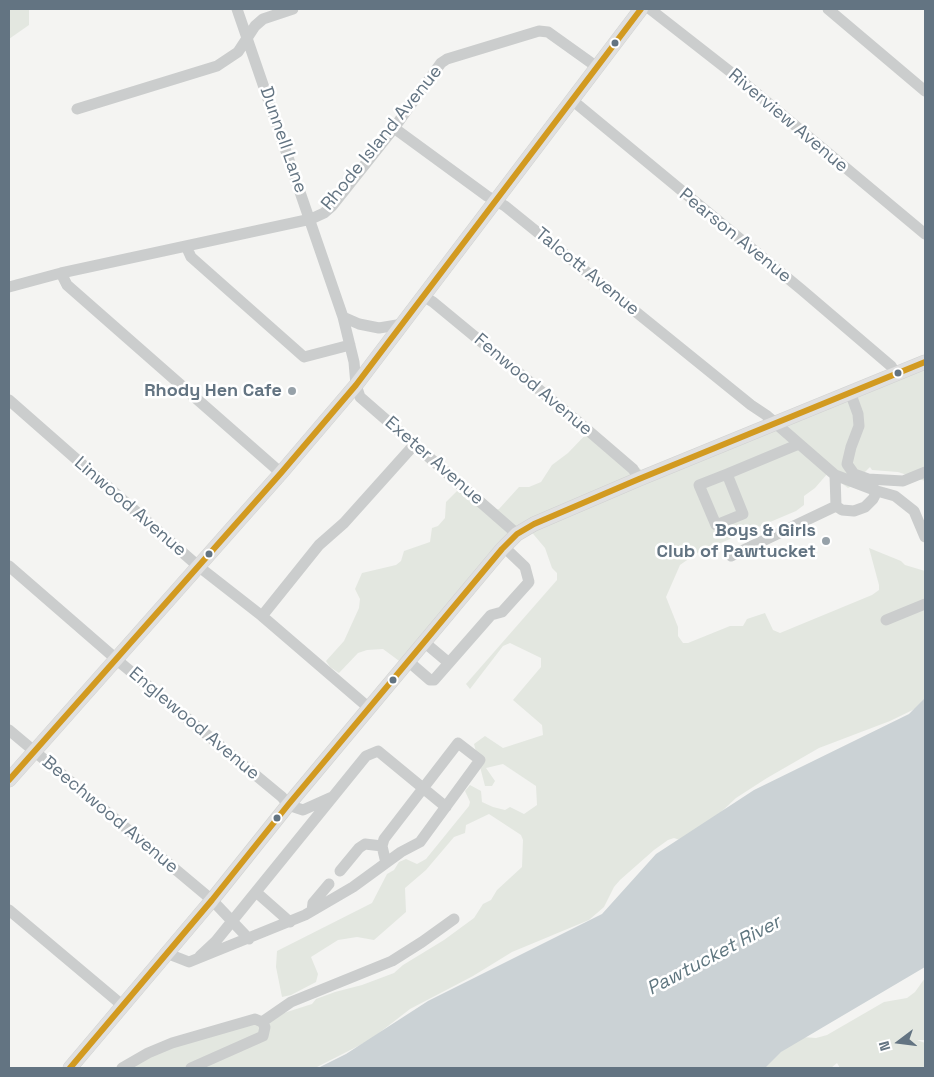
<!DOCTYPE html>
<html>
<head>
<meta charset="utf-8">
<style>
  body { margin:0 }
  #map { position:relative; width:934px; height:1077px; overflow:hidden; background:#f4f4f2; font-family:"Space Grotesk",sans-serif }
  canvas { display:block }
  .frame { position:absolute; inset:0; border:10px solid #637482; pointer-events:none }
  .north { position:absolute; left:874px; top:1017px; width:50px; height:50px; -webkit-text-stroke:4px #fff; paint-order:stroke; rotate:255deg; font-size:14px; font-weight:700; line-height:20px; text-align:center; color:#637482 }
  .north::after { content:''; display:block; margin:auto; width:18px; height:22px; background:#637482; clip-path:polygon(50% 0,100% 100%,50% 72%,0 100%) }
</style>
</head>
<body>
<div id="map">
<canvas width="934" height="1077"></canvas>
<div class="frame"></div>
<div class="north">N</div>
</div>
<script>
const g = document.querySelector('canvas').getContext('2d');
g.lineJoin = 'round';
function fillPath(path, color) {
  g.fillStyle = color;
  g.fill(path, 'evenodd');
}
function toPath(rows) {
  const path = new Path2D();
  for (const r of rows) {
    path.moveTo(r[0], r[1]);
    for (let i = 2; i < r.length; i += 2) path.lineTo(r[i], r[i + 1]);
  }
  return path;
}
function stroke(path, color, width, dash) {
  g.strokeStyle = color;
  g.lineWidth = width;
  g.lineCap = dash ? 'butt' : 'round';
  g.setLineDash(dash || []);
  g.stroke(path);
}
function drawText(font, color, halo, rows, align = 'center') {
  g.font = font + ' "Space Grotesk",sans-serif';
  g.lineWidth = 5;
  g.setLineDash([]);
  g.textBaseline = 'middle';
  g.strokeStyle = halo;
  g.fillStyle = color;
  for (const [text, x, y, turn = 0] of rows) {
    g.save();
    g.translate(x, y);
    g.rotate((+turn || 0) * Math.PI / 180);
    g.textAlign = isNaN(turn) ? turn : align;
    if (halo) g.strokeText(text, 0, 0);
    g.fillText(text, 0, 0);
    g.restore();
  }
}
fillPath(toPath([
  [9,9,29,9,29,25,9,39],
  [925,362,925,481,898,472,872,470,870,467,850,487,848,488,828,473,815,488,804,496,804,505,796,511,697,553,680,565,666,597,678,627,678,636,683,643,688,643,730,626,743,626,747,619,765,613,773,630,780,633,872,595,879,590,879,585,869,548,901,561,905,565,925,571,925,704,890,721,819,748,767,778,736,798,720,813,680,840,674,838,668,840,654,850,620,880,614,887,604,907,589,920,512,952,473,976,410,1009,370,1040,315,1068,126,1068,171,1045,265,1019,312,1004,316,999,335,992,362,985,394,973,403,965,444,940,474,918,483,904,491,900,497,890,522,867,523,840,521,835,489,814,466,825,465,833,454,837,426,870,405,888,406,912,374,940,357,937,338,940,311,957,318,974,316,982,291,995,282,997,276,967,277,951,372,903,387,874,394,870,399,862,406,859,417,864,426,859,469,806,470,802,465,791,470,785,481,791,482,802,493,807,505,810,510,807,524,814,537,805,536,786,503,764,486,768,495,781,492,786,485,786,474,744,485,736,503,748,543,735,542,725,513,700,541,667,541,658,510,643,503,646,470,689,466,684,557,580,557,573,552,568,545,548,529,529,406,666,383,649,367,650,358,653,339,673,330,667,326,661,344,641,359,608,360,599,355,589,362,573,396,565,401,561,404,551,430,542,432,528,438,526,445,518,446,502,464,484,496,510,499,509,519,487,529,487,541,482,552,465,568,453,592,428,645,473],
  [925,978,925,1040,917,1040,925,1043,925,1068,840,1068,837,1063,831,1068,761,1068,762,1065,802,1037,816,1038,827,1035,884,1002,907,998,915,992]
]), '#e3e7e0');
fillPath(toPath([
  [925,698,925,967,781,1052,765,1068,318,1068,346,1054,428,1001,602,914,656,854,754,790,909,714]
]), '#cbd2d5');
const major = toPath([
  [9,780,281,473,356,385,641,9],
  [70,1068,212,900,288,805,502,549,517,534,534,524,639,479,925,362]
]);
stroke(major, '#d1d2d1', 15);
stroke(toPath([
  [237,9,343,317,354,362,356,385,360,397,517,534],
  [650,9,737,77,925,234],
  [828,9,925,91],
  [572,100,802,290,891,366,896,374],
  [77,109,217,66,238,52,255,26,263,19,293,9],
  [394,128,487,196,505,206,751,405,766,415,835,475,877,491,895,496,914,511,925,537],
  [186,246,191,257,304,357,350,345],
  [61,273,67,285,281,473],
  [9,287,61,273,311,219,324,213,332,206,394,128,441,63,447,59,539,31,548,32,597,67],
  [423,296,433,302,576,420,633,469,639,479],
  [343,317,359,324,379,328,403,324],
  [850,392,858,414,859,426,851,447,847,464,854,474,868,479,903,481,925,472],
  [9,400,198,566,262,616,369,708],
  [727,474,743,514,716,525,699,485,727,474,799,444],
  [835,475,836,506],
  [836,506,842,510,854,511,865,507,873,499,877,491],
  [731,556,836,506],
  [9,566,123,665,282,797,288,805,303,810,332,797],
  [262,616,319,545,344,523,414,445],
  [886,620,925,604],
  [424,642,449,663],
  [408,661,430,680,434,680,491,615,502,612,529,582,525,567,504,547],
  [9,730,212,900,249,939],
  [340,871,359,848,365,844,382,846],
  [256,892,290,922],
  [9,910,122,1005],
  [312,911,313,903,329,884],
  [166,953,189,962,305,915,353,887,401,852,420,842,480,760,458,743,384,839,382,846,386,863],
  [200,956,216,941,366,756,378,751,446,807],
  [262,1022,291,1002,392,961,422,942,454,919],
  [122,1068,148,1053,172,1043,255,1019,262,1022,265,1027,263,1036,191,1068]
]), '#cbcdcd', 11);
stroke(major, '#e0e0e0', 14);
stroke(toPath([
  [9,780,281,473,356,385,641,9],
  [70,1068,212,900,288,805,502,549,517,534,534,524,639,479,925,362]
]), '#d29a20', 6);
for (const [x, y, r, color] of [
  [615,43,4.5,"#637482"],
  [898,373,4.5,"#637482"],
  [292,391,5,"#96a1a9"],
  [826,541,5,"#96a1a9"],
  [209,554,4.5,"#637482"],
  [393,680,4.5,"#637482"],
  [277,818,4.5,"#637482"]
]) {
  const dot = new Path2D();
  dot.arc(x, y, r, 0, 2 * Math.PI);
  g.fillStyle = color;
  g.fill(dot);
  stroke(dot, '#fff', 2);
}
drawText('18px', '#637482', '#fff', [
  ["Riverview Avenue",788,121,40],
  ["Rhode Island Avenue",382,138,-51],
  ["Dunnell Lane",283,140,71],
  ["Pearson Avenue",735,236,39],
  ["Talcott Avenue",587,272,39],
  ["Fenwood Avenue",533,385,40],
  ["Exeter Avenue",434,461,41],
  ["Linwood Avenue",130,507,41],
  ["Englewood Avenue",194,724,40],
  ["Beechwood Avenue",110,815,40]
]);
drawText('bold 18px', '#637482', '#fff', [
  ["Rhody Hen Cafe",282,391],
  ["Boys & Girls",816,531],
  ["Club of Pawtucket",816,552]
], 'right');
drawText('italic 19px', '#5f767f', '#fff', [
  ["Pawtucket River",714,956,-28]
]);
</script>
</body>
</html>
